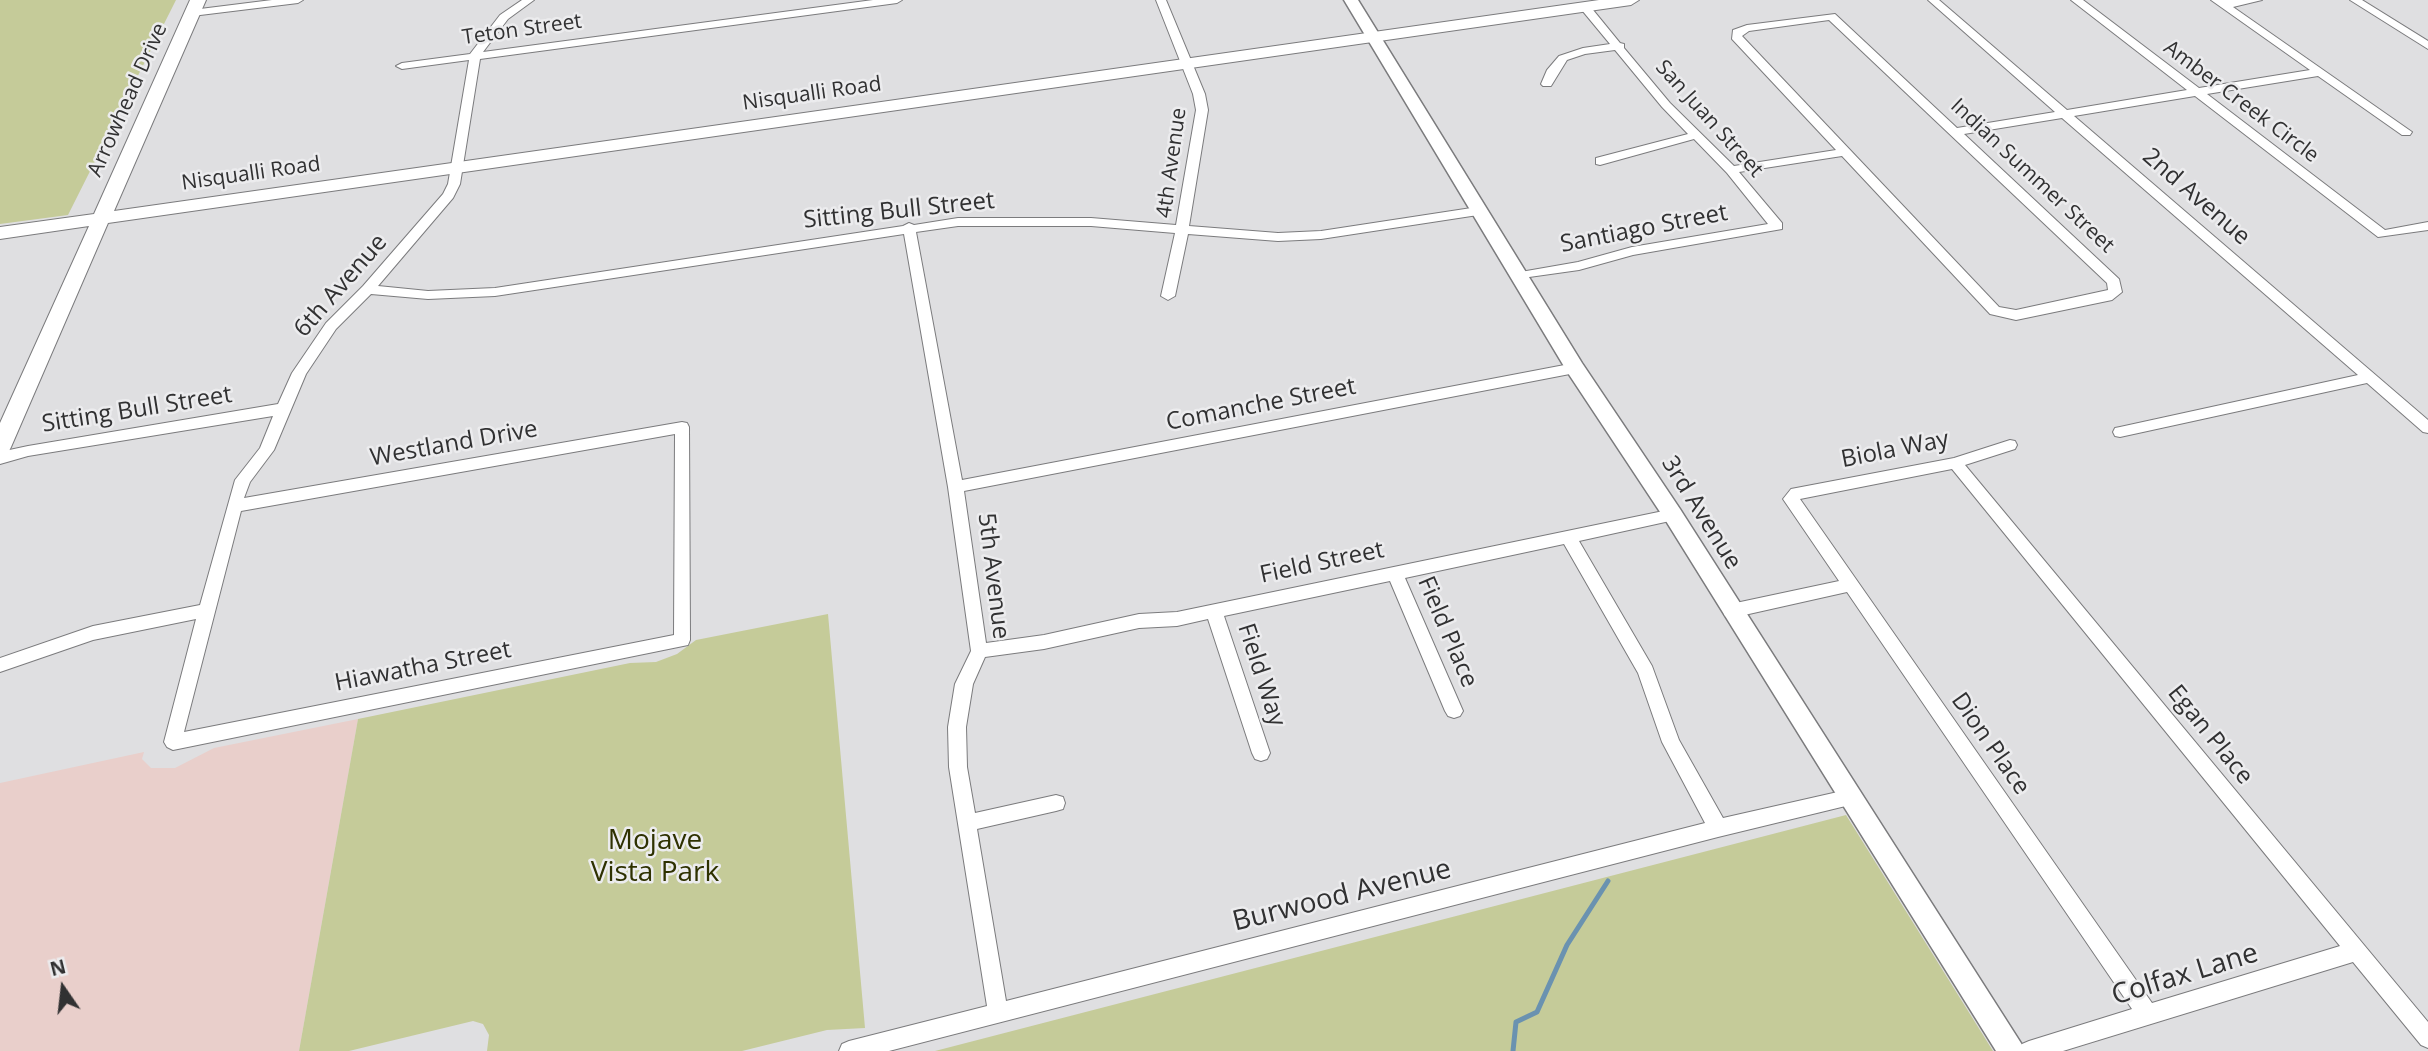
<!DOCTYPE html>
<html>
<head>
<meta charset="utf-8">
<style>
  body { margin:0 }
  #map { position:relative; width:2428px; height:1051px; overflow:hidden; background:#dfdfe1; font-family:"Open Sans",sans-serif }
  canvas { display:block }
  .north { position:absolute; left:28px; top:953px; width:70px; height:70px; -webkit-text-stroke:5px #ececee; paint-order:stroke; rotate:346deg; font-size:19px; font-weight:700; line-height:28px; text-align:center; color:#313132 }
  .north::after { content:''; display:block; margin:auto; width:24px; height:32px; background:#313132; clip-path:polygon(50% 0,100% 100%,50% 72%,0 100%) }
</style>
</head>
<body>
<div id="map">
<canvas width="2428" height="1051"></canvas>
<div class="north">N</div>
</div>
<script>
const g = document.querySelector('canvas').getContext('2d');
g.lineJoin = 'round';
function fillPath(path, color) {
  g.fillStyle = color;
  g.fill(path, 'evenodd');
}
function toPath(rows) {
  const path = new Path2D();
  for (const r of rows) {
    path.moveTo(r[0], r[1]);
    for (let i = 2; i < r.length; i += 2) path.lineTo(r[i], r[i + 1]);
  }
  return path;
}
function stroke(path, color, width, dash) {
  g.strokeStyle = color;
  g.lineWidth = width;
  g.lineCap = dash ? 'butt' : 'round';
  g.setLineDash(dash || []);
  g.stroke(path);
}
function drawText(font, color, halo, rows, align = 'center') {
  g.font = font + ' "Open Sans",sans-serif';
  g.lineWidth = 5;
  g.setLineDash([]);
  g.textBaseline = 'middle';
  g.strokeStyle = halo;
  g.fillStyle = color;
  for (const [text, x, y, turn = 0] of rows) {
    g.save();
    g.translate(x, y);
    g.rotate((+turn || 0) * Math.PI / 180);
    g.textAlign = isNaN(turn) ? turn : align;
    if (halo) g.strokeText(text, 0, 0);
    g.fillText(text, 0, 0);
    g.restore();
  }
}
fillPath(toPath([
  [358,719,299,1051,0,1051,0,783,144,752,142,759,151,768,175,768,214,748]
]), '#e9cfcb');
fillPath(toPath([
  [0,0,176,0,68,215,0,224],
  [828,614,865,1028,827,1030,742,1051,487,1051,489,1035,483,1024,473,1021,349,1051,299,1051,358,719,630,663,656,662,677,654,696,640],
  [1846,815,1993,1051,935,1051]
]), '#c5cb99');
stroke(toPath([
  [1513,1051,1516,1022,1537,1012,1567,945,1608,881]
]), '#6a92b0', 5);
const minor = toPath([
  [272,0,303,0,298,3,192,16,187,13,192,10,272,0],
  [522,0,534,0,508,19,483,52,873,0,902,0,897,3,480,59,460,184,453,198,378,286,428,291,495,288,903,226,909,223,914,225,958,218,1091,218,1176,225,1196,110,1193,94,1156,0,1166,0,1205,94,1208,110,1189,226,1278,233,1321,231,1478,207,1484,211,1478,215,1321,239,1278,241,1188,234,1175,296,1168,300,1161,296,1175,233,1091,226,958,226,916,232,962,480,1575,363,1582,368,1575,373,964,491,986,643,1044,635,1139,614,1177,612,1673,509,1679,511,1681,515,1679,519,1579,541,1652,666,1679,740,1723,818,1851,789,1858,791,1860,797,1858,803,1718,837,889,1051,839,1051,842,1044,849,1041,987,1006,949,767,948,727,955,684,971,651,948,487,904,234,495,296,428,299,371,294,336,329,306,374,274,450,250,482,244,498,682,422,687,423,689,427,690,640,688,645,173,750,167,747,164,742,196,619,93,640,0,672,0,658,93,626,200,605,235,480,260,448,273,416,28,456,0,464,0,452,28,446,278,404,292,373,326,323,363,286,443,194,448,184,469,60,402,69,396,66,402,63,470,54,500,15,522,0],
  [675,434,674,635,184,732,241,511,675,434],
  [1564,544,1638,673,1662,742,1705,823,1006,1001,977,829,1056,811,1063,809,1065,803,1063,797,1056,795,975,813,967,767,966,727,973,684,985,657,1044,649,1139,628,1177,626,1208,619,1252,753,1255,759,1261,761,1267,759,1270,753,1224,616,1390,581,1445,711,1448,716,1454,718,1460,716,1463,711,1405,578,1564,544],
  [1928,0,1939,0,2067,110,2187,90,2071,0,2083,0,2199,88,2310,70,2211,0,2262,0,2233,7,2412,132,2410,135,2402,135,2318,76,2207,94,2385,230,2428,222,2428,230,2378,237,2195,96,2074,116,2428,420,2428,433,2423,432,2367,383,2120,437,2115,436,2113,432,2115,428,2120,427,2358,375,2062,118,1964,134,2119,279,2122,292,2112,300,2016,320,1990,314,1842,156,1739,172,1782,223,1782,229,1633,255,1579,270,1515,279,1515,273,1578,262,1632,247,1768,224,1727,173,1694,139,1600,165,1596,164,1596,158,1688,134,1662,107,1615,50,1585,54,1567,60,1551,86,1543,86,1541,84,1547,70,1559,56,1583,48,1610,44,1581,9,1581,5,1589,5,1620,43,1624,44,1624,48,1670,103,1734,166,1836,150,1732,39,1733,30,1747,25,1835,14,1957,128,2055,112,1928,0],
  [1829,20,2107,283,2108,290,2016,310,1999,307,1742,36,1749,31,1829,20],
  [2350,0,2362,0,2428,41,2428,49,2350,0],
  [2010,440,2015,441,2017,445,2015,449,1965,465,2428,1022,2428,1048,2421,1045,2353,962,2063,1051,2019,1051,2022,1044,2029,1041,2132,1009,1847,592,1731,618,1725,616,1723,611,1725,606,1731,604,1839,581,1783,499,1791,489,1954,458,2010,440],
  [1952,469,2340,946,2152,1003,1800,499,1952,469]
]);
const tertiary = toPath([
  [1344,0,1358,0,1582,363,1680,509,2026,1051,1996,1051,1666,521,1568,373,1344,0]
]);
const secondary = toPath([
  [190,0,206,0,114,211,1599,0,1639,0,1631,5,108,223,11,447,8,453,0,455,0,423,89,226,0,239,0,227,94,214,190,0]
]);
stroke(minor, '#7b7b7d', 2);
stroke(tertiary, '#7b7b7d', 3);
stroke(secondary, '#7b7b7d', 2);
fillPath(minor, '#fff');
fillPath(tertiary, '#fff');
fillPath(secondary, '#fff');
drawText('21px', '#313132', '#ececee', [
  ["Teton Street",522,30,-8],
  ["Nisqualli Road",812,94,-8],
  ["Arrowhead Drive",128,100,-66],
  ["Amber Creek Circle",2241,102,37],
  ["San Juan Street",1709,119,48],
  ["4th Avenue",1172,163,-82],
  ["Nisqualli Road",251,174,-8],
  ["Indian Summer Street",2032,176,43]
]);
drawText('24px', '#313132', '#ececee', [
  ["2nd Avenue",2196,197,41],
  ["Sitting Bull Street",899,211,-6],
  ["Santiago Street",1644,229,-11],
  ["6th Avenue",341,286,-49],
  ["Comanche Street",1261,405,-11],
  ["Sitting Bull Street",137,410,-9],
  ["Westland Drive",454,444,-10],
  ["Biola Way",1895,450,-11],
  ["3rd Avenue",1701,513,58],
  ["Field Street",1322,563,-12],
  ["5th Avenue",993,576,83],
  ["Field Place",1447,632,67],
  ["Hiawatha Street",423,667,-11],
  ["Field Way",1261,675,72],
  ["Egan Place",2210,735,51],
  ["Dion Place",1990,744,55]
]);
drawText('28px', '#2e3100', '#ececee', [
  ["Mojave",655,841],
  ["Vista Park",655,873]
]);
drawText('28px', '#313132', '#ececee', [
  ["Burwood Avenue",1342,896,-14],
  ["Colfax Lane",2185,975,-17]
]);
</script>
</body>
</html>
